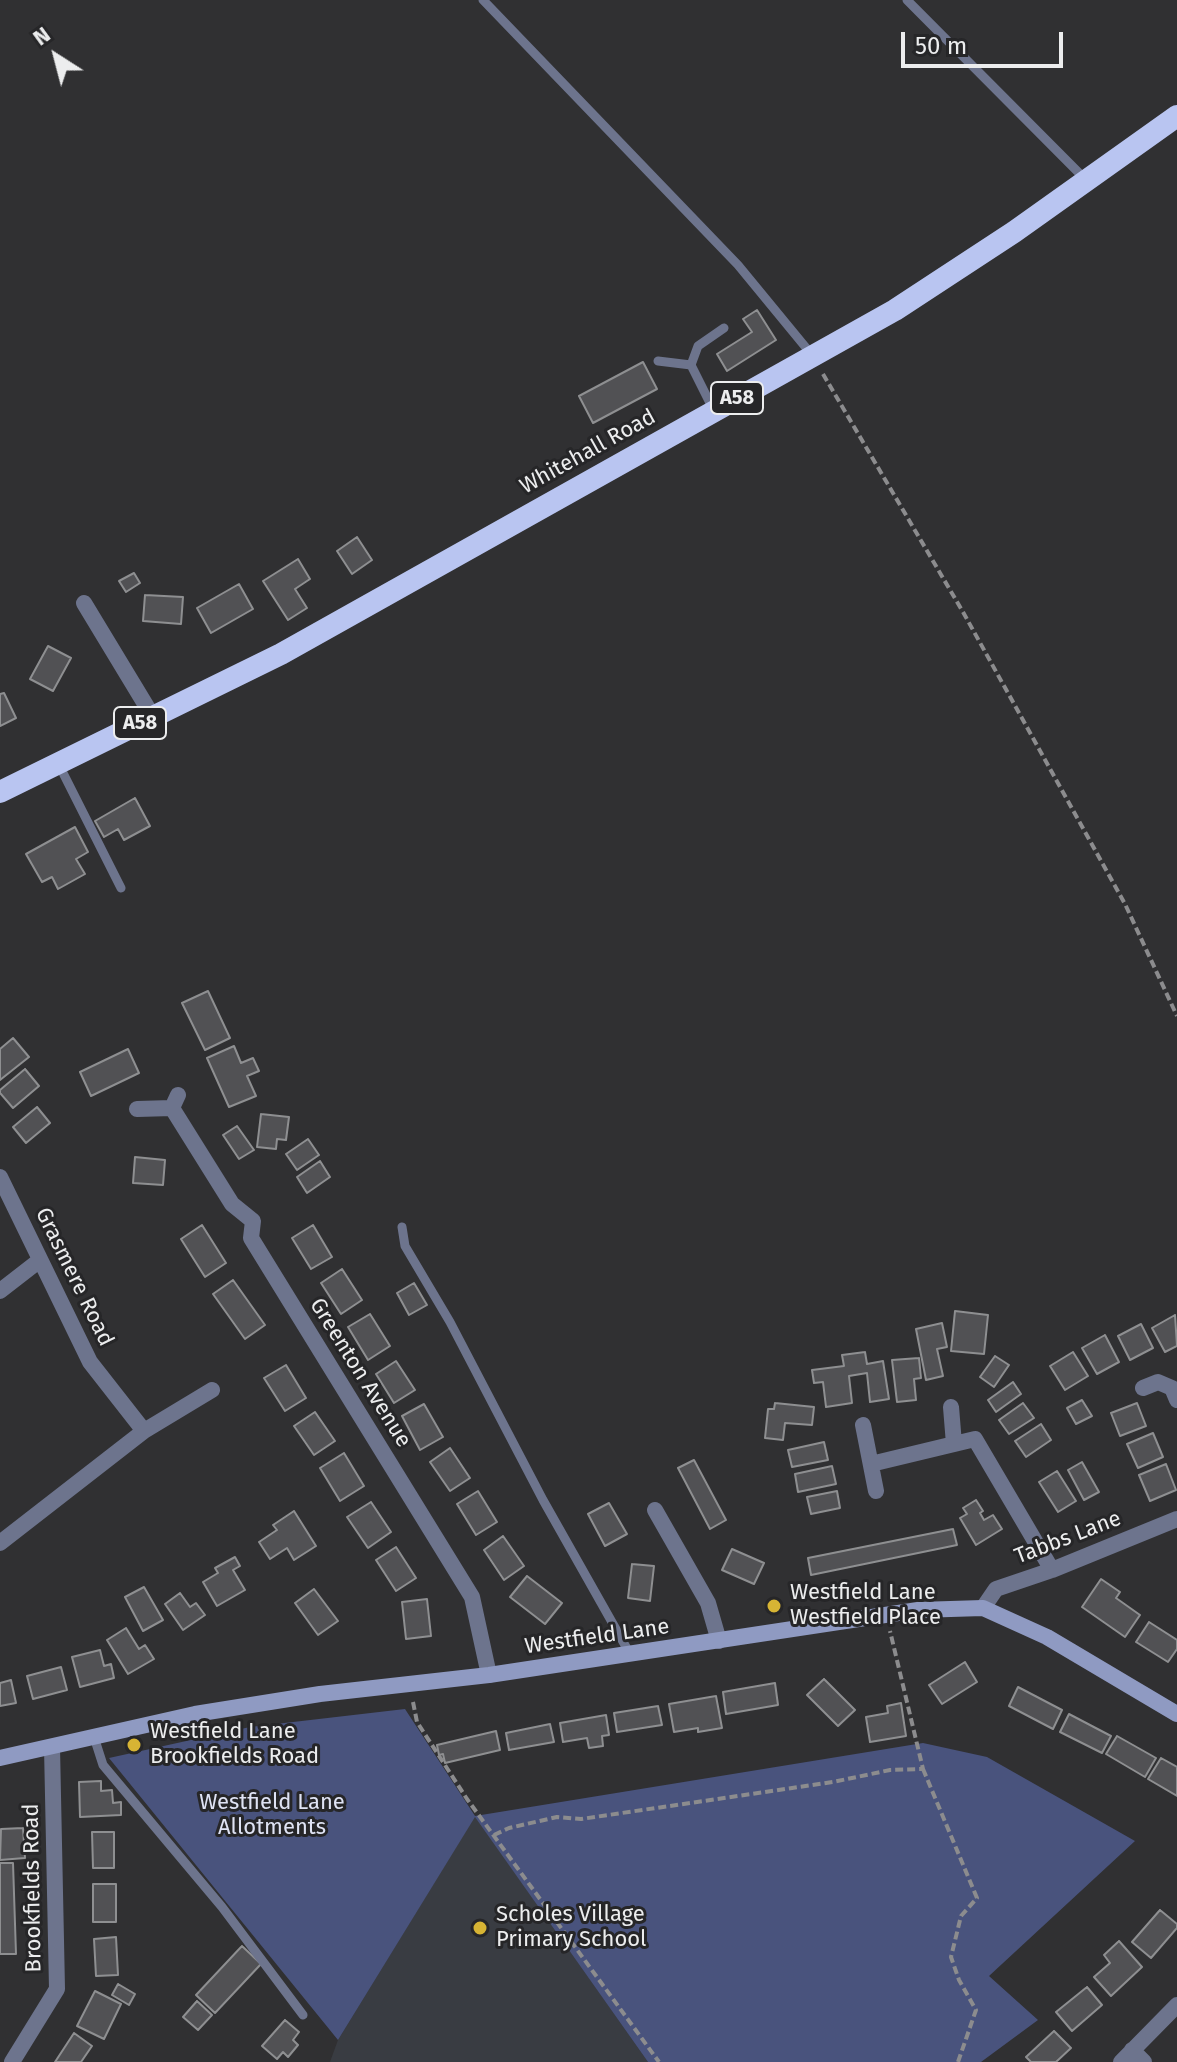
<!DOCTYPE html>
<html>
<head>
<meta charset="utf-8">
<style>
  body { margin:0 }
  #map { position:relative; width:1177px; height:2062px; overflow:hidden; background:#303032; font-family:"Fira Sans",sans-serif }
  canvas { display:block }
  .north { position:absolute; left:16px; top:16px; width:80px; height:80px; -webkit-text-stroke:6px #262628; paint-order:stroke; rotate:324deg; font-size:22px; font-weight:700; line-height:32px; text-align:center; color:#ecedee }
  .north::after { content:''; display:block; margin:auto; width:28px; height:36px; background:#ecedee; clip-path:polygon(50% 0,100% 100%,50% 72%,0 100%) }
  .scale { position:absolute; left:901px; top:32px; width:162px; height:36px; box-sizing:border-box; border:4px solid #ecedee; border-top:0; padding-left:10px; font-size:24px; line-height:28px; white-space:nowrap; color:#ecedee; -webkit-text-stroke:6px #262628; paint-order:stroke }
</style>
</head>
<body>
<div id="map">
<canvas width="1177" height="2062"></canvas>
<div class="north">N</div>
<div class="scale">50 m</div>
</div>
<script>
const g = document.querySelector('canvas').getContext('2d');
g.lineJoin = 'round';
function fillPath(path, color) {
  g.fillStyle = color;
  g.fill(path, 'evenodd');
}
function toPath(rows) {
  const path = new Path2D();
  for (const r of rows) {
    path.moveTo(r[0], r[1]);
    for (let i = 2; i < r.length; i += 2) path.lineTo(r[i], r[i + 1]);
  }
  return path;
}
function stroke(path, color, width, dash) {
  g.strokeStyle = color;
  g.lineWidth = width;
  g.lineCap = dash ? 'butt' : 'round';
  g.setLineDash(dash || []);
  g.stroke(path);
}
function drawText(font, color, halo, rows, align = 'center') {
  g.font = font + ' "Fira Sans",sans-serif';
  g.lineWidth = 6;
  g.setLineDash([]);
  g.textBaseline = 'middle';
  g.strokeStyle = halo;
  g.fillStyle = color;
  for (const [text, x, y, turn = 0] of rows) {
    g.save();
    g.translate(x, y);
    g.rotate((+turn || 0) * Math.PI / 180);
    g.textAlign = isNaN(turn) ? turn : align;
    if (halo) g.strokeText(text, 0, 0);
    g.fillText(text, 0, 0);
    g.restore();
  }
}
fillPath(toPath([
  [475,1816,648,2062,330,2062,338,2040]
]), '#393c42');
fillPath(toPath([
  [405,1709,475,1816,923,1743,987,1757,1135,1841,989,1976,1038,2020,981,2062,648,2062,475,1817,338,2040,109,1758,250,1727]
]), '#49537d');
const building = toPath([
  [757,310,776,340,727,371,717,354,752,332,743,319,757,310],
  [643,362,657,389,593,423,579,396,643,362],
  [357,537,372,560,352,574,337,551,357,537],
  [298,559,310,579,295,589,307,608,288,620,263,581,298,559],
  [134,573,140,583,126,592,119,581,134,573],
  [239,584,253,609,211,633,197,608,239,584],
  [145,595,183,597,181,624,143,621,145,595],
  [48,646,71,658,53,691,30,679,48,646],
  [4,693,16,718,0,726,0,694,4,693],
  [135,798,150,826,124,840,118,829,104,837,95,821,135,798],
  [75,827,88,852,76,859,85,874,58,889,52,877,42,882,26,854,75,827],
  [208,991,230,1038,205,1050,182,1003,208,991],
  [13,1038,29,1057,0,1080,0,1049,13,1038],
  [234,1046,241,1063,253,1058,259,1071,247,1076,256,1096,229,1107,207,1058,234,1046],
  [128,1049,139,1073,91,1096,80,1072,128,1049],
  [25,1069,39,1086,13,1108,0,1093,0,1090,25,1069],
  [37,1107,50,1123,26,1143,13,1127,37,1107],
  [261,1114,289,1117,286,1140,277,1139,276,1149,257,1147,261,1114],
  [237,1126,254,1150,239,1159,223,1135,237,1126],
  [308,1139,319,1155,297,1170,286,1154,308,1139],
  [135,1157,165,1160,163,1185,133,1183,135,1157],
  [320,1161,330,1177,307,1193,297,1177,320,1161],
  [202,1225,226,1263,205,1277,181,1239,202,1225],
  [313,1225,332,1257,311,1269,292,1238,313,1225],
  [342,1269,362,1300,341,1314,321,1283,342,1269],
  [233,1280,265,1325,245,1339,213,1294,233,1280],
  [414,1283,427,1305,409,1315,397,1293,414,1283],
  [955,1311,988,1315,984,1354,951,1351,955,1311],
  [370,1314,390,1346,368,1360,348,1327,370,1314],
  [1175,1315,1177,1346,1165,1352,1152,1328,1175,1315],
  [942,1323,947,1347,937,1349,943,1376,926,1380,916,1329,942,1323],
  [1141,1324,1153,1348,1130,1360,1118,1336,1141,1324],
  [1105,1335,1119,1362,1097,1374,1082,1348,1105,1335],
  [865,1352,867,1364,883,1361,889,1399,870,1402,867,1373,849,1376,852,1403,826,1407,823,1382,814,1383,812,1370,844,1366,842,1355,865,1352],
  [1073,1352,1088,1376,1065,1390,1050,1366,1073,1352],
  [995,1356,1009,1365,994,1387,980,1377,995,1356],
  [919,1358,921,1378,914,1379,916,1400,897,1402,892,1360,919,1358],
  [396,1361,415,1390,394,1403,376,1374,396,1361],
  [286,1365,306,1398,285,1411,264,1378,286,1365],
  [1013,1382,1021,1394,996,1412,988,1400,1013,1382],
  [1082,1400,1092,1416,1076,1424,1067,1408,1082,1400],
  [775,1403,814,1407,812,1425,785,1423,783,1440,765,1438,768,1409,774,1409,775,1403],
  [1023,1403,1034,1418,1009,1434,999,1420,1023,1403],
  [1137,1403,1146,1426,1120,1436,1111,1413,1137,1403],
  [424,1404,443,1437,420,1450,402,1416,424,1404],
  [315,1412,335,1441,314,1455,294,1426,315,1412],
  [1041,1424,1051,1440,1026,1457,1015,1441,1041,1424],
  [1153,1433,1163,1457,1138,1468,1127,1444,1153,1433],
  [824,1442,828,1460,792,1467,788,1450,824,1442],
  [450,1448,470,1478,450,1491,430,1462,450,1448],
  [344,1453,364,1486,340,1501,320,1468,344,1453],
  [694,1460,726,1520,710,1529,678,1468,694,1460],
  [1082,1462,1099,1492,1084,1500,1068,1470,1082,1462],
  [1166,1464,1176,1490,1150,1501,1139,1475,1166,1464],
  [832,1466,836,1484,798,1492,795,1474,832,1466],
  [1057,1471,1076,1501,1058,1512,1039,1482,1057,1471],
  [478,1491,497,1522,476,1535,457,1504,478,1491],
  [837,1491,840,1508,811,1514,807,1497,837,1491],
  [976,1500,983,1511,980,1513,984,1520,993,1515,1002,1529,976,1545,960,1518,967,1514,963,1508,976,1500],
  [371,1502,391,1532,368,1548,347,1517,371,1502],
  [609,1503,627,1534,605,1546,588,1514,609,1503],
  [294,1511,316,1546,294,1560,287,1548,270,1559,259,1542,277,1530,273,1525,294,1511],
  [953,1529,957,1545,811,1575,808,1558,953,1529],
  [503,1536,524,1566,504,1580,484,1550,503,1536],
  [396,1547,416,1578,396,1591,376,1560,396,1547],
  [732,1549,764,1563,754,1584,722,1570,732,1549],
  [235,1557,240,1566,233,1570,245,1590,217,1606,203,1582,218,1573,215,1568,235,1557],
  [632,1564,654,1566,650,1601,628,1598,632,1564],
  [527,1576,562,1603,545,1624,510,1597,527,1576],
  [1101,1579,1120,1592,1116,1598,1140,1615,1125,1637,1082,1607,1101,1579],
  [144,1587,163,1620,143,1631,125,1597,144,1587],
  [314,1589,338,1621,318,1635,295,1603,314,1589],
  [180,1593,190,1607,196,1603,205,1615,183,1630,165,1604,180,1593],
  [427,1599,431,1636,406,1639,402,1602,427,1599],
  [1149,1622,1177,1640,1177,1649,1168,1662,1136,1642,1149,1622],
  [126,1628,139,1649,145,1645,154,1659,128,1674,107,1640,126,1628],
  [100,1650,104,1666,111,1664,114,1678,80,1687,72,1657,100,1650],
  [965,1662,977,1682,942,1704,929,1685,965,1662],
  [61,1667,67,1690,33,1699,27,1676,61,1667],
  [824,1679,855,1710,838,1726,807,1695,824,1679],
  [11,1680,16,1703,0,1706,0,1683,11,1680],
  [775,1683,778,1705,726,1714,723,1692,775,1683],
  [1018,1687,1062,1710,1053,1729,1009,1706,1018,1687],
  [716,1696,722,1728,698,1732,698,1728,674,1732,669,1704,716,1696],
  [901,1703,906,1736,870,1742,866,1717,888,1713,887,1706,901,1703],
  [658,1706,662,1725,617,1732,614,1713,658,1706],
  [1069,1714,1111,1736,1102,1753,1060,1732,1069,1714],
  [606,1715,609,1735,602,1736,603,1746,589,1748,587,1738,563,1742,560,1723,606,1715],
  [550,1724,554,1742,509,1750,506,1733,550,1724],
  [496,1731,500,1750,445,1763,443,1754,439,1755,437,1745,496,1731],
  [1117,1736,1156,1758,1145,1777,1106,1754,1117,1736],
  [1161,1758,1177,1767,1177,1796,1148,1779,1161,1758],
  [101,1781,101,1791,112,1790,113,1803,121,1802,121,1815,80,1817,79,1782,101,1781],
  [23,1828,25,1858,0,1860,1,1829,23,1828],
  [92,1832,114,1832,114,1868,93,1868,92,1832],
  [0,1863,13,1863,16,1954,0,1954,0,1863],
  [93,1884,116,1884,116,1922,93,1922,93,1884],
  [1160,1910,1177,1924,1177,1928,1151,1958,1132,1942,1160,1910],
  [116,1937,118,1975,96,1976,94,1939,116,1937],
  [1119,1941,1142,1967,1111,1996,1094,1977,1110,1963,1104,1955,1119,1941],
  [242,1946,261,1964,215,2013,196,1995,242,1946],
  [118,1984,135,1994,129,2005,112,1995,118,1984],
  [1087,1987,1102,2005,1072,2031,1056,2012,1087,1987],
  [95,1991,121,2004,104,2039,77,2026,95,1991],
  [197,2001,212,2015,198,2030,183,2017,197,2001],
  [285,2020,299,2032,293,2040,298,2045,288,2057,283,2052,277,2059,262,2046,285,2020],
  [1054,2031,1071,2048,1056,2062,1031,2062,1026,2057,1054,2031],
  [74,2033,92,2046,81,2062,55,2062,74,2033]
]);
fillPath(building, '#515154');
stroke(building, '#8e8f91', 2);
stroke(toPath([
  [823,374,963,612,1125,904,1177,1016],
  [413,1702,417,1722,467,1799,659,2062],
  [923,1769,977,1898,961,1916,951,1957,959,1980,976,2010,958,2062],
  [494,1835,509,1828,557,1817,581,1819,833,1782,890,1770,923,1769,890,1631]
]), '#8c8c8e', 4, [8, 4]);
stroke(toPath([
  [483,0,738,265,812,355],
  [907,0,1085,179],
  [658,361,691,365],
  [714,411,691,365,698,346,724,328],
  [58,763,121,888],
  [402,1227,405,1246,450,1322,543,1500,630,1654],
  [94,1737,103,1765,222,1907,303,2015]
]), '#6d748d', 9);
stroke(toPath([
  [84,603,153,717],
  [172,1108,232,1204,253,1221,251,1238,472,1597,489,1675],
  [137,1109,172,1108,178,1095],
  [0,1177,90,1362,144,1431],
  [0,1291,40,1260],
  [1143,1388,1158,1382,1172,1388,1177,1400],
  [951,1407,954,1444],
  [863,1425,876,1491],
  [871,1464,975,1439,1052,1570],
  [655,1510,708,1603,719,1641],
  [0,1543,144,1431,212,1390],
  [983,1608,996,1589,1052,1570,1177,1519],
  [1132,2050,1144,2062],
  [12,2062,57,1989,52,1747],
  [1121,2062,1177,2005]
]), '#6d748d', 16);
stroke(toPath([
  [0,1758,195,1714,320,1694,489,1675,918,1610,983,1608,1047,1637,1177,1714]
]), '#8f9ac2', 16);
stroke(toPath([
  [0,792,281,654,895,310,1014,232,1177,116]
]), '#b9c5f1', 22);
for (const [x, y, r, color] of [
  [774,1606,8,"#d7b434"],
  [134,1745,8,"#d7b434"],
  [480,1928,8,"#d7b434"]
]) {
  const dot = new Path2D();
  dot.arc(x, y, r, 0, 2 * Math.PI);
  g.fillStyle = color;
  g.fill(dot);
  stroke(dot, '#262628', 3);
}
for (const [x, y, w] of [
  [737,398,52],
  [140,723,52]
]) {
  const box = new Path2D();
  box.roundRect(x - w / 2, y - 16, w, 32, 6);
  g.fillStyle = '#262628';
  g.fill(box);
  stroke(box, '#ecedee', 2);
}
drawText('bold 20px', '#ecedee', null, [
  ["A58",737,398],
  ["A58",140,723]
]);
drawText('22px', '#ecedee', '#262628', [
  ["Whitehall Road",588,452,-29],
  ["Grasmere Road",74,1277,64],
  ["Greenton Avenue",360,1373,58],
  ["Tabbs Lane",1068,1538,-21],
  ["Westfield Lane",597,1637,-8],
  ["Brookfields Road",33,1888,-91]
]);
drawText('22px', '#ecedee', '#262628', [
  ["Westfield Lane",790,1593],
  ["Westfield Place",790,1618],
  ["Westfield Lane",150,1732],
  ["Brookfields Road",150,1757],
  ["Scholes Village",496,1915],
  ["Primary School",496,1940]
], 'left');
drawText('22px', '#dfe3f4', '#262628', [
  ["Westfield Lane",272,1803],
  ["Allotments",272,1828]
]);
</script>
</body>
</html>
